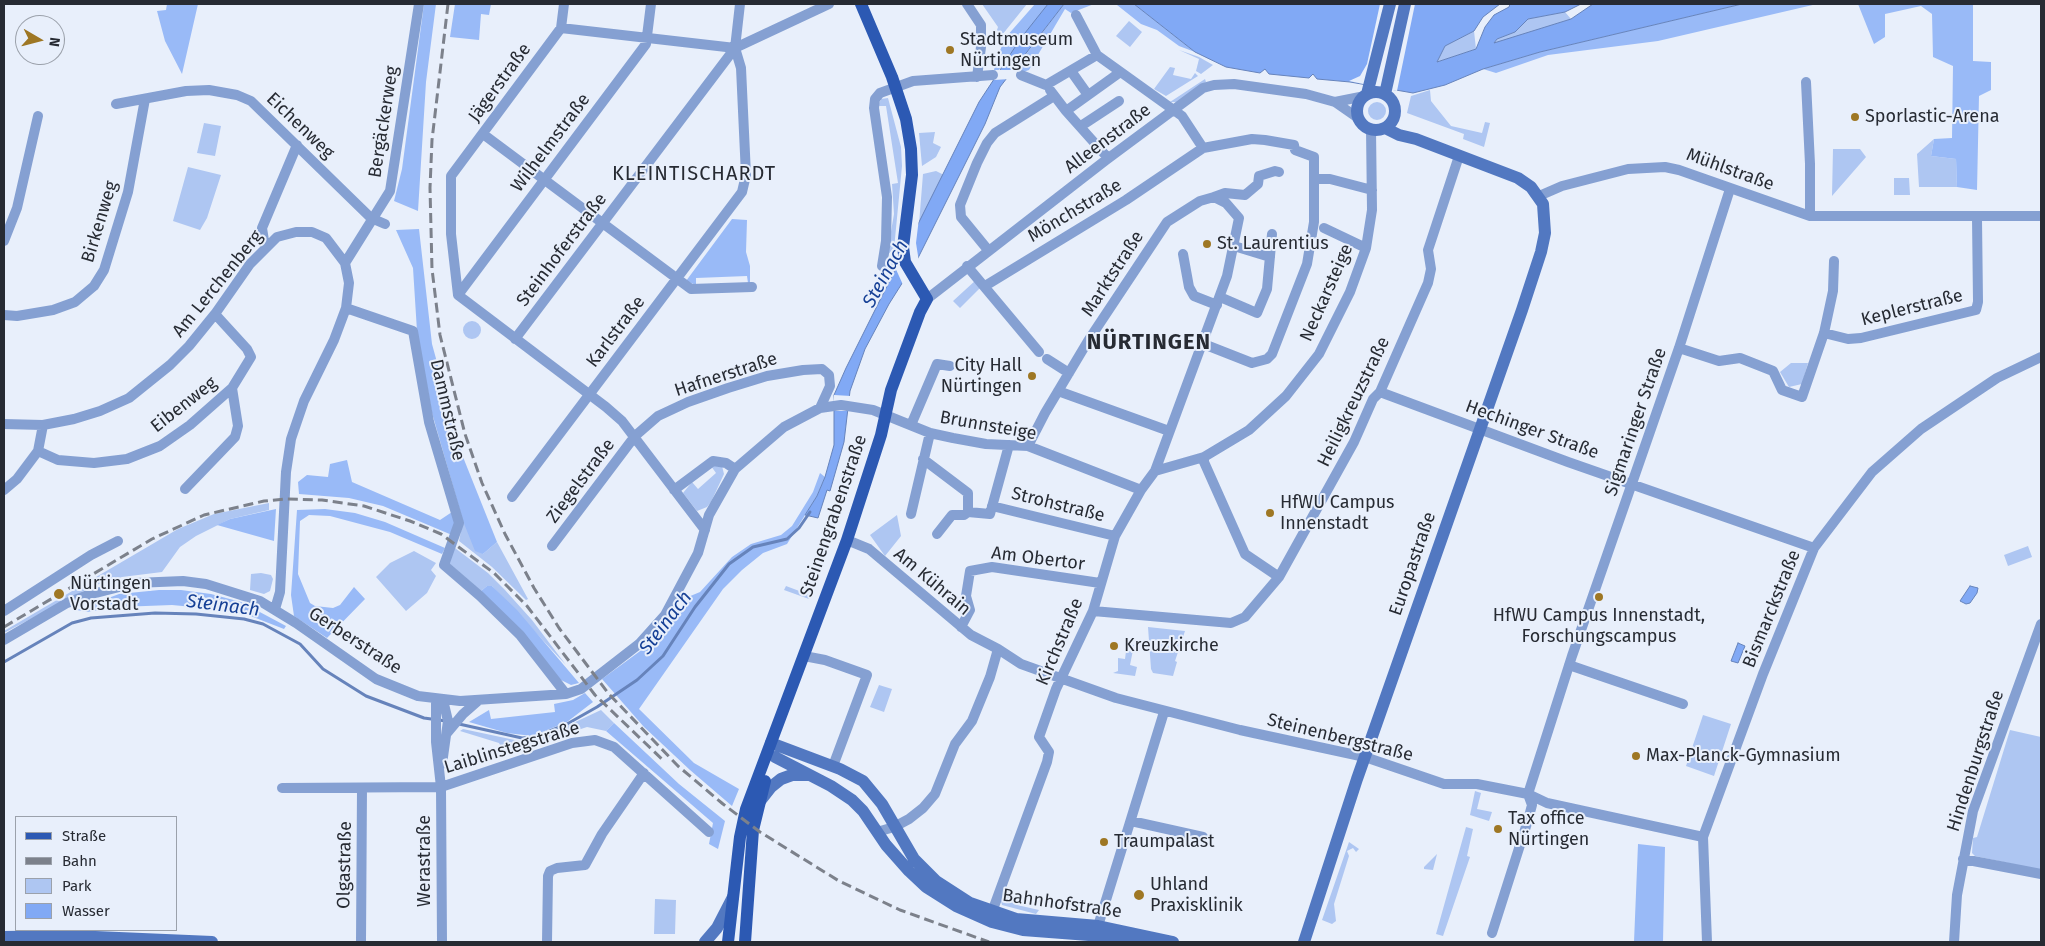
<!DOCTYPE html>
<html>
<head>
<meta charset="utf-8">
<style>
  body { margin:0 }
  #map { position:relative; width:2045px; height:946px; overflow:hidden; background:#e8effb; font-family:"Fira Sans",sans-serif }
  canvas { display:block }
  .frame { position:absolute; inset:0; border:5px solid #272b33; pointer-events:none }
  .legend { position:absolute; left:15px; top:816px; width:162px; height:115px; box-sizing:border-box; background:#e8effb; border:1px solid #9ba1ab; margin:0; padding:6px 9px; list-style:none; font-size:15px; color:#272b33 }
  .legend li { display:flex; align-items:center; gap:10px; height:25px }
  .legend b { width:25px; border:1px solid #9ba1ab }
  .north { position:absolute; left:15px; top:15px; width:50px; height:50px; box-sizing:border-box; background:#e8effb; border:1px solid #9ba1ab; border-radius:50%; rotate:98deg; font-size:14px; font-weight:700; line-height:20px; text-align:center; color:#272b33 }
  .north::after { content:''; display:block; margin:auto; width:18px; height:22px; background:#9e7724; clip-path:polygon(50% 0,100% 100%,50% 72%,0 100%) }
</style>
</head>
<body>
<div id="map">
<canvas width="2045" height="946"></canvas>
<div class="frame"></div>
<ul class="legend">
<li><b style="height:6px;background:#2c59b3"></b>Straße</li>
<li><b style="height:6px;background:#7c818b"></b>Bahn</li>
<li><b style="height:14px;background:#aec6f2"></b>Park</li>
<li><b style="height:14px;background:#81a9f5"></b>Wasser</li>
</ul>
<div class="north">N</div>
</div>
<script>
const g = document.querySelector('canvas').getContext('2d');
g.lineJoin = 'round';
function fillPath(path, color) {
  g.fillStyle = color;
  g.fill(path, 'evenodd');
}
function toPath(rows) {
  const path = new Path2D();
  for (const r of rows) {
    if (r.length === 3) {
      path.moveTo(r[0] + r[2], r[1]);
      path.arc(r[0], r[1], r[2], 0, 2 * Math.PI);
      continue;
    }
    path.moveTo(r[0], r[1]);
    for (let i = 2; i < r.length; i += 2) path.lineTo(r[i], r[i + 1]);
  }
  return path;
}
function stroke(path, color, width, dash) {
  g.strokeStyle = color;
  g.lineWidth = width;
  g.lineCap = dash ? 'butt' : 'round';
  g.setLineDash(dash || []);
  g.stroke(path);
}
function drawText(font, color, halo, rows, align = 'center') {
  g.font = font + ' "Fira Sans",sans-serif';
  g.lineWidth = 4;
  g.setLineDash([]);
  g.textBaseline = 'middle';
  g.strokeStyle = halo;
  g.fillStyle = color;
  for (const [text, x, y, turn = 0] of rows) {
    g.save();
    g.translate(x, y);
    g.rotate((+turn || 0) * Math.PI / 180);
    g.textAlign = isNaN(turn) ? turn : align;
    if (halo) g.strokeText(text, 0, 0);
    g.fillText(text, 0, 0);
    g.restore();
  }
}
fillPath(toPath([
  [982,4,1027,4,1002,35,997,30,998,27],
  [1565,12,1571,19,1493,44,1497,39,1515,32,1528,19],
  [1129,21,1142,32,1130,47,1116,36],
  [1474,31,1476,49,1437,62,1445,46],
  [1179,50,1199,57,1213,65,1201,74,1196,71,1199,59],
  [1170,67,1175,68,1173,75,1191,79,1195,73,1198,76,1166,96,1154,89],
  [1205,79,1206,82,1177,102,1170,102],
  [1430,90,1431,101,1451,126,1482,133,1485,122,1490,123,1484,147,1463,139,1464,134,1407,113,1411,96],
  [888,98,901,147,902,166,894,249,887,255,894,214,892,184,898,183,886,106,879,106,879,104,881,99],
  [1377,111,9],
  [204,123,221,126,215,156,197,153],
  [935,132,933,143,941,147,936,157,922,166,919,133],
  [1934,139,1931,156,1956,159,1957,187,1919,187,1917,154],
  [1833,149,1860,149,1866,157,1832,196],
  [188,167,221,175,207,218,200,230,173,221],
  [936,171,944,175,919,224,923,174],
  [1894,178,1909,178,1910,195,1894,195],
  [893,258,895,269,884,290,882,275,886,264],
  [976,280,982,286,960,308,953,301],
  [472,330,9],
  [1791,363,1808,363,1802,384,1789,387,1780,372],
  [711,466,722,466,724,474,711,502,707,507,697,511,683,493,692,482,698,489,716,473],
  [269,503,269,510,230,519,196,536,180,547,162,572,122,577,93,586,4,633,4,631,178,529,214,514],
  [897,515,901,536,885,556,870,535],
  [463,521,483,554,497,542,528,599,526,600,492,567,459,541],
  [2028,546,2032,557,2008,566,2004,555],
  [455,548,488,573,505,590,532,620,566,665,492,586,487,586,481,591,450,564,449,559],
  [414,551,436,563,431,570,436,576,427,593,406,611,376,577,390,563],
  [261,573,271,575,273,579,270,591,264,594,250,590,251,574],
  [786,586,810,595,809,599,784,590],
  [1148,627,1185,631,1175,661,1177,662,1173,676,1153,673,1151,669],
  [1127,644,1134,645,1130,665,1137,667,1135,676,1113,673,1118,671,1118,658,1125,659],
  [879,685,892,689,884,712,870,707],
  [601,710,614,723,606,731,587,727,505,754,499,743,460,731,463,729,524,742,554,732],
  [1703,715,1731,724,1714,776,1686,766],
  [2010,730,2041,737,2041,870,1975,856,1972,853,1973,838,1977,837],
  [1475,791,1481,793,1477,809,1492,812,1489,821,1470,815],
  [1466,827,1473,829,1467,856,1470,857,1443,936,1436,934],
  [1349,842,1359,849,1356,852,1353,848,1347,851,1349,856,1334,904,1336,921,1332,924,1322,920],
  [1437,854,1433,870,1424,869,1424,867],
  [1010,892,1017,905,1039,910,1036,914,1002,905,1001,901,1003,893],
  [655,899,676,900,675,934,654,934]
]), '#aec6f2');
fillPath(toPath([
  [167,4,198,4,182,74,165,41,157,11,166,10],
  [424,4,436,4,426,82,418,211,394,201,402,169],
  [455,4,491,4,489,15,481,14,479,40,450,37],
  [1035,4,1048,4,998,71,994,70,997,57,1006,37],
  [1064,4,1094,4,1071,13,1065,9,1029,70,1020,73,1014,70],
  [1097,4,1134,4,1195,52,1179,46,1157,30,1141,24,1117,5],
  [1742,4,1817,4,1658,41,1548,55,1496,73,1483,69,1540,52],
  [1858,4,1973,4,1973,61,1991,62,1991,90,1979,96,1977,190,1957,187,1956,159,1931,156,1934,139,1952,138,1953,66,1933,57,1932,14,1921,6,1885,14,1885,37,1874,44],
  [732,219,747,220,746,252,750,266,750,283,748,283,747,276,696,278,696,285,686,281],
  [419,229,432,344,463,457,497,542,483,554,475,551,463,521,432,413,417,331,413,268,396,230],
  [347,460,352,482,440,520,452,512,456,526,452,535,383,506,349,498,299,494,298,482,307,475,328,477,330,464],
  [820,473,825,477,817,496,787,544,763,553,742,570,723,589,639,709,694,763,739,789,732,806,690,770,644,727,602,679,647,646,678,613,688,597,700,592,732,557,751,544,781,535,792,526,813,492],
  [276,509,274,541,217,525,230,519],
  [325,509,355,513,385,522,445,548,442,554,390,532,330,516,309,515,300,521,298,574,310,603,315,606,333,608,340,605,354,587,365,599,327,638,294,616,291,595,297,510],
  [487,586,492,586,517,610,579,683,571,685,559,679,526,636,481,591],
  [159,590,181,590,211,594,241,602,286,626,284,629,248,615,214,609,172,605,119,607,87,612,77,610,119,594],
  [585,693,593,702,567,722,532,736,507,733,469,722,489,710,491,719,555,712,554,704,573,700],
  [614,723,679,784,725,821,718,849,709,844,713,823,606,731],
  [1638,844,1665,847,1663,942,1634,942]
]), '#99baf7');
const water = toPath([
  [1048,4,1064,4,1000,87,985,124,918,258,889,304,865,349,850,391,844,442,830,491,827,490,818,518,805,515,817,496,825,477,834,445,834,395,846,368,979,102,1021,38,1048,4],
  [1134,4,1500,4,1483,17,1474,31,1445,46,1437,62,1476,49,1485,27,1494,15,1509,7,1510,4,1581,4,1565,12,1528,19,1515,32,1497,39,1494,43,1571,19,1593,4,1742,4,1540,52,1483,69,1445,85,1413,93,1350,82,1317,79,1313,74,1309,78,1269,74,1265,69,1260,73,1226,67,1195,52,1134,4],
  [1970,586,1978,588,1977,593,1970,603,1966,604,1960,601,1970,586],
  [1738,643,1745,646,1738,663,1731,661,1738,643]
]);
fillPath(water, '#81a9f5');
stroke(water, '#6683bb', 1);
fillPath(toPath([
  [1380,4,1415,4,1397,91,1349,81,1360,76,1367,64],
  [996,70,1014,70,1017,72,1010,79,994,80],
  [919,218,916,243,919,262,904,287,894,265],
  [834,395,851,396,848,411,832,411]
]), '#e8effb');
stroke(toPath([
  [4,662,72,623,91,618,155,613,196,614,244,619,263,624,300,644,323,669,366,696,424,718,446,721],
  [459,724,522,738,535,737,567,724,597,707,637,680,663,656,695,607,729,564,753,547,787,539,799,528,810,512]
]), '#6683bb', 3);
stroke(toPath([
  [967,4,981,25,981,47,977,77],
  [1076,15,1097,55],
  [561,28,735,48],
  [1071,71,1088,95],
  [1021,75,1046,85,1097,55,1182,116,1203,148,1252,139,1265,140,1294,145,1295,150,1314,157,1314,222,1307,264,1272,354,1267,359,1252,363,1201,343],
  [1806,82,1810,164,1810,216],
  [1050,90,1066,111,1119,73],
  [1335,102,1365,96],
  [116,104,186,91,209,90,237,95,251,101,371,218,385,224],
  [1066,111,1108,158],
  [1081,126,1119,101],
  [483,134,691,289,752,287],
  [1314,179,1330,179,1372,190],
  [1539,196,1562,186,1628,169,1665,167,1679,170,1810,216,2041,216],
  [1214,197,1225,193,1245,195,1258,184,1259,176,1275,171,1279,172],
  [1324,228,1366,248],
  [4,241,17,208,38,116],
  [1234,246,1270,257],
  [265,247,262,228,297,145],
  [988,250,961,217,960,205,977,163,987,143,995,133,1054,96],
  [1183,254,1189,287,1194,296,1217,305],
  [345,263,390,191,419,4],
  [882,266,886,241,887,197,874,108,875,99,880,93,913,81,993,75],
  [967,266,1039,352],
  [985,286,1126,200,1203,148],
  [458,295,646,44,651,4],
  [458,295,606,407,622,421,705,530],
  [458,295,451,234,451,176,561,28,564,4],
  [1220,297,1257,313,1267,289,1272,234],
  [927,299,1106,160,1203,88,1214,85,1234,84,1306,94,1335,102,1358,118],
  [346,308,413,331,429,422,459,523,444,565,480,596,520,635,566,694],
  [4,315,17,316,53,310,75,302,94,286,104,270,128,192,145,99],
  [1824,333,1848,339,1861,338,1976,310,1978,302,1977,218],
  [515,339,735,48,829,4],
  [1679,348,1719,361,1740,358,1773,371,1782,390,1802,397,1824,333,1833,291,1834,261],
  [1047,359,1069,373],
  [1058,391,1169,431],
  [1380,392,1568,462,1814,548],
  [4,424,43,425,74,419,100,411,129,398,170,365,189,346,215,314,250,264,277,237,296,232,312,232,326,238,345,263,349,283,346,308,334,340,304,401,291,439,286,472,280,592,275,609],
  [911,425,937,364,950,366],
  [38,451,58,460,94,463,127,459,160,446,190,425,232,388,251,357,247,349,215,314],
  [1204,457,1204,462,1245,554,1279,577],
  [923,459,968,493,968,512,990,514,1009,445],
  [1155,471,1204,457,1249,430,1286,396,1319,354,1350,292,1366,248,1372,210,1371,129],
  [185,489,235,437,238,426,232,388],
  [4,490,17,479,38,451,43,425],
  [674,490,713,461,726,463,735,469],
  [512,497,742,192,746,175,741,68,735,48,740,4],
  [992,506,1115,536],
  [911,514,930,433],
  [937,534,952,515,964,515,968,512],
  [847,540,869,549,971,635,998,649,1021,664,1116,698,1240,730,1365,757,1444,784,1477,784,1528,794,1547,803,1703,837],
  [552,546,635,436,658,416,688,402,728,388,767,376,803,370,822,369,829,375,830,386,820,408],
  [4,611,91,555,118,541],
  [1093,611,1231,623,1245,617,1279,577,1354,442,1373,399,1380,392,1428,283,1431,269,1428,250,1459,156],
  [961,627,970,610,966,596,970,571,992,567,1100,583],
  [4,640,67,603,88,595,135,583,183,581,206,584,260,601,296,623,376,679,418,696,460,701,566,694,581,689,639,644,665,615,698,553,709,515,735,469,784,427,820,408,841,405,873,410,930,433,953,438,986,444,1028,446,1141,490],
  [804,656,825,660,867,675,833,766],
  [1569,665,1683,704],
  [436,699,436,742,441,787,442,942],
  [447,733,463,714,479,700],
  [442,764,448,721,443,700],
  [282,788,441,787,572,743,595,740,614,747,709,832],
  [1131,821,1203,837],
  [877,832,894,827,909,819,923,808,935,794,955,744,972,721,990,677,998,649],
  [1963,859,2041,874],
  [992,912,1047,762,1049,752,1039,737,1056,689,1093,611,1115,536,1141,490,1155,471,1227,276,1239,218,1226,203,1214,197,1200,201,1167,222,1088,341,1045,413,1028,446],
  [1098,926,1164,712],
  [1492,933,1528,820,1532,805,1528,794,1572,656,1679,348,1730,189],
  [361,942,362,788],
  [547,942,548,876,550,871,557,868,585,865,602,834,644,773],
  [1707,942,1703,837,1763,674,1814,548,1872,472,1921,429,1997,378,2041,357],
  [1954,942,1957,895,1973,811,2041,624]
]), '#85a0d2', 10);
stroke(toPath([
  [1376,111,19],
  [1367,94,1390,4],
  [1385,94,1405,4],
  [771,743,840,769,863,781,882,804,914,859,936,881,970,903,1016,919,1098,926,1173,942],
  [775,757,831,786,852,800,863,811,886,845,909,871,926,887,956,906,992,922,1023,930,1102,936,1136,942],
  [760,801,771,787,781,779,792,775,809,775],
  [4,937,72,936,212,942],
  [705,942,717,928,733,897],
  [1304,942,1357,779,1522,310,1541,252,1545,233,1543,204,1531,187,1518,178,1416,139,1399,135,1385,128]
]), '#5278c1', 12);
stroke(toPath([
  [728,942,740,837,746,809,847,540,881,435,891,390,920,312,927,299,905,262,903,247,912,175,911,149,906,119,892,77,861,4],
  [745,942,753,830,765,781]
]), '#2c59b3', 12);
stroke(toPath([
  [448,4,432,140,430,188,432,269,440,335,465,434,482,483,505,534,534,588,559,628,608,693,678,766,723,804,760,832,839,881,900,910,989,942],
  [4,627,152,539,204,515,264,501,286,499,322,500,364,506,410,521,441,534,494,573,527,606,595,695,665,762]
]), '#7c818b', 3, [10, 5]);
for (const [x, y, r, color] of [
  [950,50,5,"#9e7724"],
  [1855,117,5,"#9e7724"],
  [1207,244,5,"#9e7724"],
  [1032,376,5,"#9e7724"],
  [1270,513,5,"#9e7724"],
  [59,594,6,"#9e7724"],
  [1599,597,5,"#9e7724"],
  [1114,646,5,"#9e7724"],
  [1636,756,5,"#9e7724"],
  [1498,829,5,"#9e7724"],
  [1104,842,5,"#9e7724"],
  [1139,895,6,"#9e7724"]
]) {
  const dot = new Path2D();
  dot.arc(x, y, r, 0, 2 * Math.PI);
  g.fillStyle = color;
  g.fill(dot);
  stroke(dot, '#e8effb', 2);
}
drawText('18px', '#272b33', '#e8effb', [
  ["Stadtmuseum",960,40],
  ["Nürtingen",960,61],
  ["Sporlastic-Arena",1865,117],
  ["St. Laurentius",1217,244],
  ["City Hall",1022,366,"right"],
  ["Nürtingen",1022,387,"right"],
  ["HfWU Campus",1280,503],
  ["Innenstadt",1280,524],
  ["Nürtingen",70,584],
  ["Vorstadt",70,605],
  ["HfWU Campus Innenstadt,",1599,616,"center"],
  ["Forschungscampus",1599,637,"center"],
  ["Kreuzkirche",1124,646],
  ["Max-Planck-Gymnasium",1646,756],
  ["Tax office",1508,819],
  ["Nürtingen",1508,840],
  ["Traumpalast",1114,842],
  ["Uhland",1150,885],
  ["Praxisklinik",1150,906]
], 'left');
drawText('18px', '#272b33', '#e8effb', [
  ["Jägerstraße",500,83,-54],
  ["Bergäckerweg",384,122,-81],
  ["Eichenweg",300,126,44],
  ["Alleenstraße",1108,139,-37],
  ["Wilhelmstraße",551,143,-53],
  ["Mühlstraße",1730,170,20],
  ["Mönchstraße",1075,211,-31],
  ["Birkenweg",100,222,-73],
  ["Steinhoferstraße",562,250,-53],
  ["Marktstraße",1113,274,-57],
  ["Am Lerchenberg",218,284,-51],
  ["Neckarsteige",1327,293,-66],
  ["Keplerstraße",1912,308,-14],
  ["Karlstraße",616,332,-53],
  ["Hafnerstraße",726,375,-18],
  ["Heiligkreuzstraße",1354,402,-64],
  ["Eibenweg",184,405,-38],
  ["Dammstraße",447,410,77],
  ["Sigmaringer Straße",1636,422,-71],
  ["Brunnsteige",988,426,10],
  ["Hechinger Straße",1532,430,20],
  ["Ziegelstraße",581,481,-53],
  ["Strohstraße",1058,505,14],
  ["Steinengrabenstraße",834,516,-71],
  ["Am Obertor",1038,559,7],
  ["Europastraße",1413,564,-71],
  ["Am Kührain",932,582,40],
  ["Bismarckstraße",1772,609,-68],
  ["Gerberstraße",355,641,33],
  ["Kirchstraße",1060,642,-67],
  ["Steinenbergstraße",1340,738,14],
  ["Laiblinstegstraße",512,748,-17],
  ["Hindenburgstraße",1976,761,-72],
  ["Werastraße",425,861,-90],
  ["Olgastraße",345,865,-89],
  ["Bahnhofstraße",1062,904,8]
]);
drawText('italic 19px', '#164096', '#e8effb', [
  ["Steinach",886,274,-61],
  ["Steinach",223,606,7],
  ["Steinach",666,623,-53]
]);
g.letterSpacing = '1px';
drawText('20px', '#272b33', '#e8effb', [
  ["KLEINTISCHARDT",694,174]
]);
g.letterSpacing = '0px';
g.letterSpacing = '1px';
drawText('bold 22px', '#272b33', '#e8effb', [
  ["NÜRTINGEN",1149,343]
]);
g.letterSpacing = '0px';
</script>
</body>
</html>
